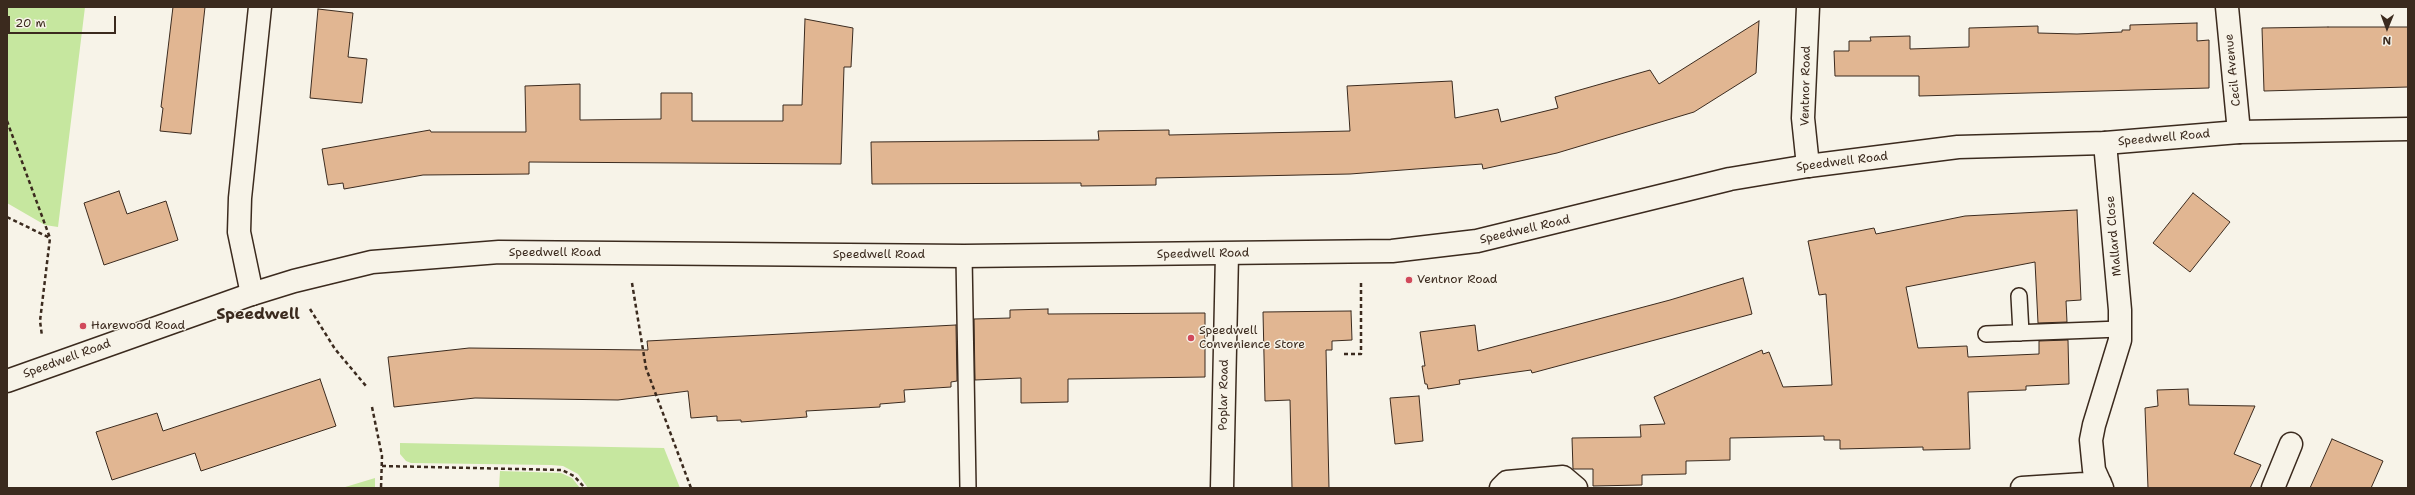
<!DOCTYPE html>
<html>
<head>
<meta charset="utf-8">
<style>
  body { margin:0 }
  #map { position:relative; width:2415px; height:495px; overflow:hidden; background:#f7f3e8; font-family:"Shantell Sans",sans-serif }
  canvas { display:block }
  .frame { position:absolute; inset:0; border:8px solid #3b2a1e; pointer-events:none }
  .north { position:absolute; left:2367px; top:8px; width:40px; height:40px; -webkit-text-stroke:3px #f7f3e8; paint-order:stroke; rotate:181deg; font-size:11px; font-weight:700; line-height:16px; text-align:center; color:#3b2a1e }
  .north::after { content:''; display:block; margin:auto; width:14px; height:18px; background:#3b2a1e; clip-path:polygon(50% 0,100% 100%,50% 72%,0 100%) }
  .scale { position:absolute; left:8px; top:16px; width:108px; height:18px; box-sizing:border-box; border:2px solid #3b2a1e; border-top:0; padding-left:5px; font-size:12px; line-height:14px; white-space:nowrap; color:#3b2a1e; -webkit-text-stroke:3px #f7f3e8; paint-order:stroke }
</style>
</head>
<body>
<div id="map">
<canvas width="2415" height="495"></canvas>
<div class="frame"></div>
<div class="north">N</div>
<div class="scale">20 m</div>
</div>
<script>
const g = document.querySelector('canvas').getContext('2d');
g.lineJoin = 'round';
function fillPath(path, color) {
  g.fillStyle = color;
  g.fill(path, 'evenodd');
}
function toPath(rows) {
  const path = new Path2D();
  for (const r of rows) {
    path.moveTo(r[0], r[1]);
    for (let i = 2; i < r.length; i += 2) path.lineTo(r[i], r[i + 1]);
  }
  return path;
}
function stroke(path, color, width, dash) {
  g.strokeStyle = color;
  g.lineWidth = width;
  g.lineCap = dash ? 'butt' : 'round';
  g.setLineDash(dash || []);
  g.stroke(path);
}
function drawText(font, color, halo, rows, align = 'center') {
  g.font = font + ' "Shantell Sans",sans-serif';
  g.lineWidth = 3;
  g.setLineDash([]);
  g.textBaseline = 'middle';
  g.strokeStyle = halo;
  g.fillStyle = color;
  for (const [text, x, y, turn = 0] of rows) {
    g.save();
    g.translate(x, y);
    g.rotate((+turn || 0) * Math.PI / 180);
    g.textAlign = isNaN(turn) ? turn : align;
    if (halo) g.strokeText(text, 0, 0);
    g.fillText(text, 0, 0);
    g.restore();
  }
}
fillPath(toPath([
  [7,7,85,7,58,227,45,225,7,203],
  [400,443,664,448,680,488,588,488,578,474,563,466,551,465,411,463,406,461,400,454],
  [500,471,561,473,572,478,580,488,499,488],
  [375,478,375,488,342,488]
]), '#c6e79f');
const building = toPath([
  [173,7,205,7,191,134,160,131,163,108,161,107,173,7],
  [318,9,353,13,348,57,367,59,362,103,310,98,318,9],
  [805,19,853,28,851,67,844,67,841,164,529,162,529,174,423,175,344,189,343,183,328,185,322,149,430,130,431,132,526,132,525,86,580,84,580,120,661,119,661,93,692,93,692,121,783,121,783,105,802,105,805,19],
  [1759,21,1756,73,1694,112,1557,153,1483,169,1482,164,1350,174,1156,178,1156,185,1081,186,1081,183,872,184,871,142,1099,140,1098,131,1169,130,1169,135,1350,131,1347,86,1452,81,1455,118,1498,109,1501,122,1558,108,1555,97,1650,70,1659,84,1759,21],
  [2197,23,2197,41,2209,40,2209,88,1919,96,1919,76,1835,76,1834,51,1849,51,1849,41,1871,41,1870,37,1910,36,1910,49,1969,47,1969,28,2038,26,2038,33,2077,34,2122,32,2122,30,2130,30,2130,25,2197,23],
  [2328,27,2408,27,2408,87,2264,91,2262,28,2328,27],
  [119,191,127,214,166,201,178,240,104,265,84,203,119,191],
  [2193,193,2230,222,2190,272,2153,243,2193,193],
  [2077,210,2081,300,2066,301,2067,322,2038,323,2035,262,1906,287,1918,348,1967,346,1968,357,2039,354,2039,341,2068,340,2069,384,2026,386,2026,390,1968,392,1970,449,1923,450,1923,447,1840,449,1840,440,1824,440,1824,436,1730,438,1730,460,1686,461,1686,474,1642,475,1642,485,1593,486,1593,469,1573,469,1572,438,1641,437,1640,425,1665,424,1654,397,1762,350,1763,354,1769,352,1783,387,1832,385,1826,294,1819,295,1808,241,1874,228,1876,234,1965,216,2077,210],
  [1743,278,1752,314,1532,373,1531,370,1459,380,1460,384,1428,389,1427,384,1425,384,1422,366,1425,366,1420,332,1475,325,1478,351,1670,300,1743,278],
  [1048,309,1048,314,1205,313,1205,377,1068,379,1068,402,1021,403,1021,378,975,380,974,319,1010,318,1010,310,1048,309],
  [1351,311,1352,340,1332,341,1332,350,1326,350,1329,488,1292,488,1290,400,1265,401,1263,312,1351,311],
  [956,325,957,381,951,382,951,387,904,390,905,402,880,404,880,407,806,411,807,417,741,422,741,420,717,421,717,416,691,418,688,391,618,400,475,398,394,407,388,357,469,348,648,350,647,341,956,325],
  [320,379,336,426,201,471,195,453,112,480,96,432,157,413,163,431,320,379],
  [2188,389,2189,405,2255,406,2234,454,2261,465,2250,488,2148,488,2145,408,2158,406,2157,390,2188,389],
  [1419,396,1423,441,1395,444,1390,398,1419,396],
  [2332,439,2383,461,2371,488,2310,488,2332,439]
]);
fillPath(building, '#e1b692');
stroke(building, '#3b2a1e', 1);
const lane = toPath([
  [964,256,968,488],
  [2019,296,2021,333],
  [1986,334,2120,329]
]);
const street = toPath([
  [1808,7,1803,118,1808,166],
  [2227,7,2239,132],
  [252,294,239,232,240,198,260,7],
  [1222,488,1227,254],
  [1501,488,1507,482,1563,477,1576,488],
  [2022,488,2100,483],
  [2102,488,2094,470,2091,440,2094,425,2120,340,2120,310,2105,143],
  [2273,488,2291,444]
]);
const secondary = toPath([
  [7,381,252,294,294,281,372,262,499,252,964,256,1392,251,1477,241,1730,179,1808,166,1958,147,2105,143,2239,132,2408,129]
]);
stroke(lane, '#3b2a1e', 18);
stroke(street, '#3b2a1e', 25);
stroke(secondary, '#3b2a1e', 25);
stroke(toPath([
  [7,121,50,238,40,321,42,336],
  [7,217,50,238],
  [632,283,646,368,691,488],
  [310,309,335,349,366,386],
  [1344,354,1361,354,1361,280],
  [372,407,382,456,381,488],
  [382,466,562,470,574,476,585,488]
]), '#3b2a1e', 2.5, [4, 3]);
stroke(lane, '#f7f3e8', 15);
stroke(street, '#f7f3e8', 22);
stroke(secondary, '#f7f3e8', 22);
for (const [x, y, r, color] of [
  [1409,280,4,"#d1495b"],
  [83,326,4,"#d1495b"],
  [1191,338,4,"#d1495b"]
]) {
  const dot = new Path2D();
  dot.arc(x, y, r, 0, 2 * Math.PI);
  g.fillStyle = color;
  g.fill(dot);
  stroke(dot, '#f7f3e8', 1.5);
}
drawText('12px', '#3b2a1e', '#f7f3e8', [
  ["Cecil Avenue",2233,70,-96],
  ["Ventnor Road",1806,86,-89],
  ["Speedwell Road",2164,138,-5],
  ["Speedwell Road",1842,162,-7],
  ["Speedwell Road",1525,230,-13],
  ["Mallard Close",2114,236,-95],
  ["Speedwell Road",555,253],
  ["Speedwell Road",1203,254,-1],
  ["Speedwell Road",879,255],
  ["Speedwell Road",67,359,-20],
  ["Poplar Road",1224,395,-89]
]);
drawText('12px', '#3b2a1e', '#f7f3e8', [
  ["Ventnor Road",1417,280],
  ["Harewood Road",91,326],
  ["Speedwell",1199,331],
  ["Convenience Store",1199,345]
], 'left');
drawText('bold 16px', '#3b2a1e', '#f7f3e8', [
  ["Speedwell",258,315]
]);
</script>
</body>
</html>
